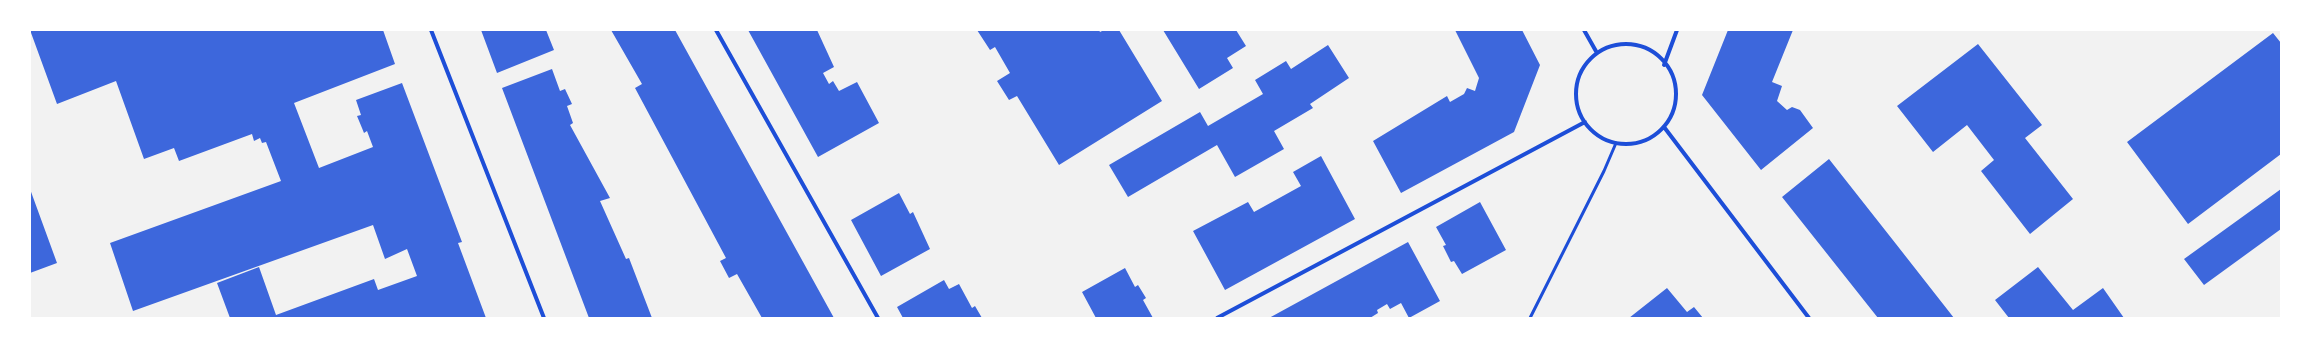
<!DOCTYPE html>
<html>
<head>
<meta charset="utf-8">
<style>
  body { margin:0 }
  #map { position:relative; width:2311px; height:348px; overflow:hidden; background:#f2f2f2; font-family:"Exo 2",sans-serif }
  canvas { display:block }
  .frame { position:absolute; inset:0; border:31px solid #fff; pointer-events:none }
</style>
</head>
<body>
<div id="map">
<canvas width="2311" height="348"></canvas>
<div class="frame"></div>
</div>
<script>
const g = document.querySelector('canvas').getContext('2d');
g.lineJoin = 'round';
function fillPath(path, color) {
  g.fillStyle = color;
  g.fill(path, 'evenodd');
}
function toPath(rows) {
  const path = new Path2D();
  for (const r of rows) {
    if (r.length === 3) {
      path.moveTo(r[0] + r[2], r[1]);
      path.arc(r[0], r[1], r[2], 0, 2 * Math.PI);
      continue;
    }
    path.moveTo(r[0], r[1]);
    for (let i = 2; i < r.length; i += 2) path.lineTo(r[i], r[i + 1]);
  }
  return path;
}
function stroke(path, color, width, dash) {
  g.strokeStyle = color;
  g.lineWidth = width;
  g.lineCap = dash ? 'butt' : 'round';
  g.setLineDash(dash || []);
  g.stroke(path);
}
fillPath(toPath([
  [30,30,383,30,395,64,294,103,319,168,373,147,367,131,364,133,362,128,357,116,361,115,356,100,402,83,462,242,458,243,486,318,230,318,217,283,259,267,276,315,374,279,378,290,417,276,407,249,385,259,373,225,133,311,110,243,281,181,266,142,262,143,260,138,254,141,252,134,179,161,174,148,144,159,116,81,57,104],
  [481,30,546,30,554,50,497,73],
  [611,30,675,30,834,318,762,318,737,274,729,278,720,261,726,258,635,88,642,84],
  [748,30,817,30,834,67,823,73,829,84,833,81,839,91,857,82,879,123,818,157],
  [977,30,1099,30,1100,32,1104,30,1119,30,1162,101,1059,165,1017,96,1009,100,997,81,1010,73,995,47,990,50],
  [1163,30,1236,30,1246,46,1227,58,1233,68,1199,89],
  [1455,30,1522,30,1540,65,1514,132,1401,193,1373,141,1447,96,1450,102,1464,94,1467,88,1475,91,1479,78],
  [1728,30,1793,30,1772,82,1782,86,1777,101,1787,110,1792,107,1800,110,1813,128,1761,170,1702,95],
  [2273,33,2281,43,2281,154,2188,224,2127,142],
  [1978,44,2042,125,2025,138,2073,199,2030,234,1981,171,1994,160,1967,125,1933,152,1897,106],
  [1328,45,1349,78,1310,104,1313,108,1274,131,1284,149,1235,177,1217,145,1128,197,1109,165,1200,112,1208,126,1263,94,1255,80,1286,61,1291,69],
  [552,69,560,91,565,89,572,104,567,106,573,123,570,125,610,198,600,201,626,259,629,258,652,318,589,318,502,88],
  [1321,156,1355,219,1225,290,1193,231,1248,202,1254,212,1301,186,1293,172],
  [1829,159,1896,244,1954,318,1878,318,1782,197],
  [30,189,57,263,30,273],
  [2281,189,2281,229,2204,285,2184,259],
  [899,193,910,214,913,212,930,249,881,276,851,220],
  [1480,202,1506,250,1462,274,1454,261,1451,262,1443,246,1446,245,1436,227],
  [1408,242,1440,301,1409,318,1401,303,1390,309,1387,304,1377,310,1378,313,1370,318,1269,318],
  [2038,267,2073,310,2103,288,2124,318,2009,318,1995,300],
  [1125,268,1135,287,1138,285,1146,298,1143,300,1153,318,1096,318,1082,292],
  [944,280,949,289,959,284,972,308,975,306,982,318,903,318,897,307],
  [1667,288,1687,312,1694,307,1703,318,1629,318]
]), '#3d67dc');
stroke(toPath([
  [1530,318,1604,171,1616,143]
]), '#1d4ed8', 3);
stroke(toPath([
  [431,30,544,318],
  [716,30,878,318],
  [1584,30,1597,53],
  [1626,94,50],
  [1664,65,1677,30],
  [1664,127,1809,318],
  [1217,318,1585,122]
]), '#1d4ed8', 4);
</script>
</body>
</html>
